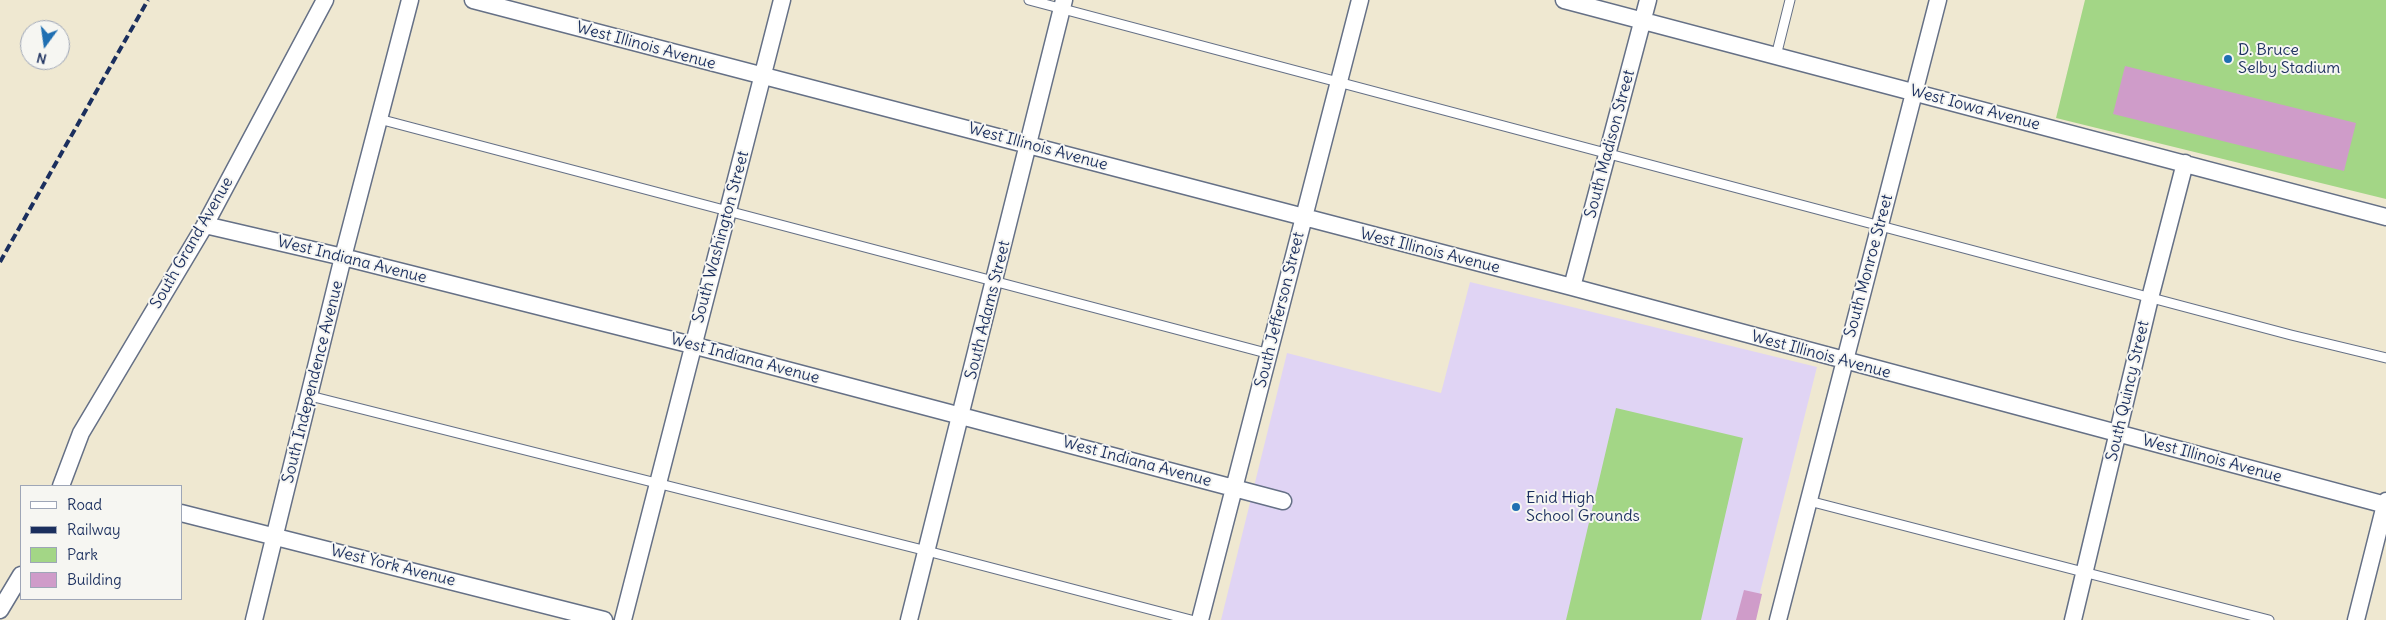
<!DOCTYPE html>
<html>
<head>
<meta charset="utf-8">
<style>
  body { margin:0 }
  #map { position:relative; width:2386px; height:620px; overflow:hidden; background:#efe8d1; font-family:Delius,sans-serif }
  canvas { display:block }
  .legend { position:absolute; left:20px; top:485px; width:162px; height:115px; box-sizing:border-box; background:#f6f6f2; border:1px solid #9ea6b7; margin:0; padding:6px 9px; list-style:none; font-size:15px; color:#1b2f5e }
  .legend li { display:flex; align-items:center; gap:10px; height:25px }
  .legend b { width:25px; border:1px solid #9ea6b7 }
  .north { position:absolute; left:20px; top:20px; width:50px; height:50px; box-sizing:border-box; background:#f6f6f2; border:1px solid #9ea6b7; border-radius:50%; rotate:194deg; font-size:14px; font-weight:700; line-height:20px; text-align:center; color:#1b2f5e }
  .north::after { content:''; display:block; margin:auto; width:18px; height:22px; background:#1f6fb2; clip-path:polygon(50% 0,100% 100%,50% 72%,0 100%) }
</style>
</head>
<body>
<div id="map">
<canvas width="2386" height="620"></canvas>
<ul class="legend">
<li><b style="height:6px;background:#fff"></b>Road</li>
<li><b style="height:6px;background:#1b2f5e"></b>Railway</li>
<li><b style="height:14px;background:#a3d686"></b>Park</li>
<li><b style="height:14px;background:#cf9cc9"></b>Building</li>
</ul>
<div class="north">N</div>
</div>
<script>
const g = document.querySelector('canvas').getContext('2d');
g.lineJoin = 'round';
function fillPath(path, color) {
  g.fillStyle = color;
  g.fill(path, 'evenodd');
}
function toPath(rows) {
  const path = new Path2D();
  for (const r of rows) {
    path.moveTo(r[0], r[1]);
    for (let i = 2; i < r.length; i += 2) path.lineTo(r[i], r[i + 1]);
  }
  return path;
}
function stroke(path, color, width, dash) {
  g.strokeStyle = color;
  g.lineWidth = width;
  g.lineCap = dash ? 'butt' : 'round';
  g.setLineDash(dash || []);
  g.stroke(path);
}
function drawText(font, color, halo, rows, align = 'center') {
  g.font = font + ' Delius,sans-serif';
  g.lineWidth = 4;
  g.setLineDash([]);
  g.textBaseline = 'middle';
  g.strokeStyle = halo;
  g.fillStyle = color;
  for (const [text, x, y, turn = 0] of rows) {
    g.save();
    g.translate(x, y);
    g.rotate((+turn || 0) * Math.PI / 180);
    g.textAlign = isNaN(turn) ? turn : align;
    if (halo) g.strokeText(text, 0, 0);
    g.fillText(text, 0, 0);
    g.restore();
  }
}
fillPath(toPath([
  [1470,282,1817,367,1753,620,1221,620,1287,353,1441,393]
]), '#e0d4f4');
fillPath(toPath([
  [2085,0,2386,0,2386,199,2056,118],
  [1616,408,1743,438,1701,620,1566,620]
]), '#a3d686');
fillPath(toPath([
  [2125,66,2356,123,2344,171,2113,114],
  [1744,590,1762,594,1756,620,1736,620]
]), '#cf9cc9');
const lane = toPath([
  [1029,0,2291,335,2386,358],
  [1776,56,1790,0],
  [379,119,1270,354],
  [310,396,927,551,1191,620],
  [1809,501,2269,620]
]);
const street = toPath([
  [473,0,1572,287,2386,505],
  [1564,0,2386,217],
  [205,225,343,257,692,345,1283,501],
  [1572,287,1648,0],
  [61,486,81,433,205,225,325,0],
  [181,513,604,620],
  [0,610,21,575],
  [254,620,343,257,410,0],
  [623,620,782,0],
  [909,620,1064,0],
  [1200,620,1360,0],
  [1778,620,1938,0],
  [2073,620,2150,298,2185,163],
  [2356,620,2386,501]
]);
stroke(lane, '#657086', 11);
stroke(street, '#657086', 19);
stroke(lane, '#fff', 9);
stroke(street, '#fff', 16);
stroke(toPath([
  [0,262,148,0]
]), '#1b2f5e', 4, [8, 4]);
for (const [x, y, r, color] of [
  [2228,59,5,"#1f6fb2"],
  [1516,507,5,"#1f6fb2"]
]) {
  const dot = new Path2D();
  dot.arc(x, y, r, 0, 2 * Math.PI);
  g.fillStyle = color;
  g.fill(dot);
  stroke(dot, '#f6f6f2', 2);
}
drawText('16px', '#1b2f5e', '#f6f6f2', [
  ["West Illinois Avenue",646,46,15],
  ["West Iowa Avenue",1975,108,15],
  ["South Madison Street",1610,144,-75],
  ["West Illinois Avenue",1038,147,15],
  ["South Washington Street",721,237,-75],
  ["South Grand Avenue",192,243,-60],
  ["West Illinois Avenue",1430,251,14],
  ["West Indiana Avenue",352,260,14],
  ["South Monroe Street",1869,266,-75],
  ["South Adams Street",988,310,-76],
  ["South Jefferson Street",1280,310,-76],
  ["West Illinois Avenue",1821,355,15],
  ["West Indiana Avenue",745,359,15],
  ["South Independence Avenue",313,382,-76],
  ["South Quincy Street",2128,391,-77],
  ["West Illinois Avenue",2212,459,15],
  ["West Indiana Avenue",1137,462,15],
  ["West York Avenue",393,566,14]
]);
drawText('16px', '#1b2f5e', '#f6f6f2', [
  ["D. Bruce",2238,50],
  ["Selby Stadium",2238,68],
  ["Enid High",1526,498],
  ["School Grounds",1526,516]
], 'left');
</script>
</body>
</html>
